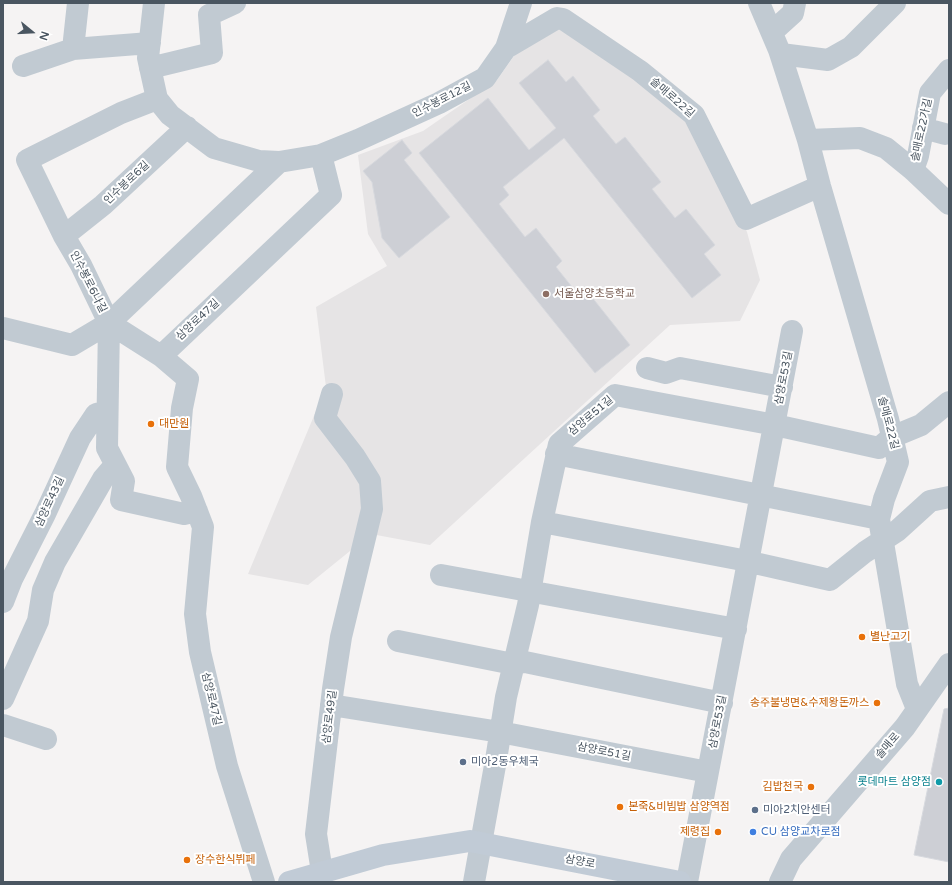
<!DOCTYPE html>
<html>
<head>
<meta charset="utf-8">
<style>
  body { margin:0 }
  #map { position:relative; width:952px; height:885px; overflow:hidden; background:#f5f3f3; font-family:"Varela Round",sans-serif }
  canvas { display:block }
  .frame { position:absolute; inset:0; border:4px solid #4a5661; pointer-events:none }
  .north { position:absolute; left:12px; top:12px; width:40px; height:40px; -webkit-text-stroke:3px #fff; paint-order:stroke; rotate:108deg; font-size:11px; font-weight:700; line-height:16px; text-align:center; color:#4a5661 }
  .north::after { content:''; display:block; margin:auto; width:14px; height:18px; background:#4a5661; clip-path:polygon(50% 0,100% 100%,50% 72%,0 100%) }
</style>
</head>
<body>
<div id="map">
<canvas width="952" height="885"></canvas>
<div class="frame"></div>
<div class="north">N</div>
</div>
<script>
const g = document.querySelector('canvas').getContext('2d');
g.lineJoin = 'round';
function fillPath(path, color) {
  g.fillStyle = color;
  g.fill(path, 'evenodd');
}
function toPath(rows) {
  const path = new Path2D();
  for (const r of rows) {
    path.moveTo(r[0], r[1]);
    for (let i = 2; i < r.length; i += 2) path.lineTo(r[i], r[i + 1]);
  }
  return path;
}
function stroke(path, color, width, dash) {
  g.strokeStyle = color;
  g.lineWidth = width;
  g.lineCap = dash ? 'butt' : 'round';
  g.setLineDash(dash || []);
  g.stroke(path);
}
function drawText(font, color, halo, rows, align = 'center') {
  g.font = font + ' "Varela Round","Noto Sans KR",sans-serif';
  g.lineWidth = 4;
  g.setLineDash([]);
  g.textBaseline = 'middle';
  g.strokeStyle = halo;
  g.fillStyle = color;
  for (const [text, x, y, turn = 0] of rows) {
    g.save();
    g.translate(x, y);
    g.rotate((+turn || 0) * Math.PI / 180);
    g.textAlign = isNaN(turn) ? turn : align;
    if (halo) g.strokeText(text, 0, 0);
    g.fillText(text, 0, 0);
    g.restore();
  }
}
fillPath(toPath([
  [561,24,693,124,722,175,747,232,760,280,740,321,670,325,430,545,371,534,308,585,248,574,326,387,316,307,387,266,368,234,358,155,423,131,497,80,519,49]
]), '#e6e4e5');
const building = toPath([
  [548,60,566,82,573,76,600,110,593,116,616,144,625,137,661,182,652,189,675,218,686,209,715,245,704,254,721,275,692,298,564,138,503,187,509,195,499,204,525,237,536,228,562,261,556,267,580,297,587,291,630,345,595,373,419,153,488,98,529,150,556,128,519,83,548,60],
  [402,140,412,153,404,160,450,217,399,258,382,238,372,182,363,171,402,140],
  [949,708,949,862,914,855,944,709,949,708]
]);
fillPath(building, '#cdcfd5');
stroke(building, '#d7d9de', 1);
stroke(toPath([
  [154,3,148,58,157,99,170,115,214,148,259,161,279,162,321,155,358,140,439,103,485,78,506,48,521,3],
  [759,3,779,50,808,140,820,186,888,419,898,462,884,499,879,519,907,684,917,709],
  [772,32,793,13,795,3],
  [506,48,557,18,563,19,640,71,694,115,746,219,820,186],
  [73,49,78,3],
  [781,54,828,60,851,47,895,3],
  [23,66,73,49,150,43],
  [150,68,212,53,209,15,235,3],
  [157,99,121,113,27,160,64,236,81,265,109,323,107,448,124,481,121,500,184,514,197,511],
  [923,128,945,134],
  [808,140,860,138,886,148,913,170,949,204],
  [913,170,918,156,930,93,949,70],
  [64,236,103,205,187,127],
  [109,323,279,162],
  [3,328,72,345,109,323,161,356,188,379,182,408,177,467,191,496,203,527,195,614,200,652,227,766,264,882],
  [161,356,331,195,321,155],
  [647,368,666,373,680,368,782,387],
  [556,454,879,519],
  [542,522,737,559,830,580,865,552,897,531,930,501,949,497],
  [441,575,736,629],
  [3,602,12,579,45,514,80,438,96,414,107,411],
  [398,641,513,664,525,662,722,703],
  [3,699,38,621,43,590,55,562,103,479,115,465],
  [331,705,500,732,708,772],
  [3,725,46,739],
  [322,872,316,834,333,689,341,637,372,509,370,481,355,457,325,418,332,394],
  [474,882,496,760,506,697,528,605,542,522,559,444,615,395,775,425,879,448,892,437,921,425,949,402],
  [687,882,792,331],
  [780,882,791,859,905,727,949,664]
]), '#c1cad2', 22);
stroke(toPath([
  [289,882,383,855,470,841,680,882]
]), '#c1cbd6', 22);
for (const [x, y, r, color] of [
  [546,294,4,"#8d6e63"],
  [151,424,4,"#e8710a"],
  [862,637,4,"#e8710a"],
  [877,703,4,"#e8710a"],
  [463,762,4,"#5c6f8a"],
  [939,782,4,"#0f9aa8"],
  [811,787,4,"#e8710a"],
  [620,807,4,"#e8710a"],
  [755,810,4,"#5c6f8a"],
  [718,832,4,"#e8710a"],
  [753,832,4,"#3f7fe0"],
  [187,860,4,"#e8710a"]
]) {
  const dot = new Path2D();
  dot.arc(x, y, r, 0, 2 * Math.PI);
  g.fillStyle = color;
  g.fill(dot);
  stroke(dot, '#fff', 1.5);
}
drawText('11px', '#4a5661', '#fff', [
  ["솔매로22길",672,98,41],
  ["인수봉로12길",442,100,-27],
  ["솔매로22가길",922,130,-78],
  ["인수봉로6길",127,183,-43],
  ["인수봉로6나길",88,282,63],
  ["삼양로47길",198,320,-43],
  ["삼양로53길",784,378,-79],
  ["삼양로51길",591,416,-40],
  ["솔매로22길",888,423,75],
  ["삼양로43길",50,502,-65],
  ["삼양로47길",211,699,77],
  ["삼양로49길",330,717,-83],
  ["삼양로53길",718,722,-79],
  ["솔매로",888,746,-49],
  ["삼양로51길",604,752,11],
  ["삼양로",580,862,11]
]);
drawText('11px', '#785e54', '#fff', [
  ["서울삼양초등학교",554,294]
], 'left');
drawText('11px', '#c56008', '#fff', [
  ["대만원",159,424],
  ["별난고기",870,637],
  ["송주불냉면&수제왕돈까스",869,703,"right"],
  ["김밥천국",803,787,"right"],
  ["본죽&비빔밥 삼양역점",628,807],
  ["제령집",710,832,"right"],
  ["장수한식뷔페",195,860]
], 'left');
drawText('11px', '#4e5e75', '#fff', [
  ["미아2동우체국",471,762],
  ["미아2치안센터",763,810]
], 'left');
drawText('11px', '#0d838f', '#fff', [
  ["롯데마트 삼양점",931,782]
], 'right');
drawText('11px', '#366cbe', '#fff', [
  ["CU 삼양교차로점",761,832]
], 'left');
</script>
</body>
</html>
